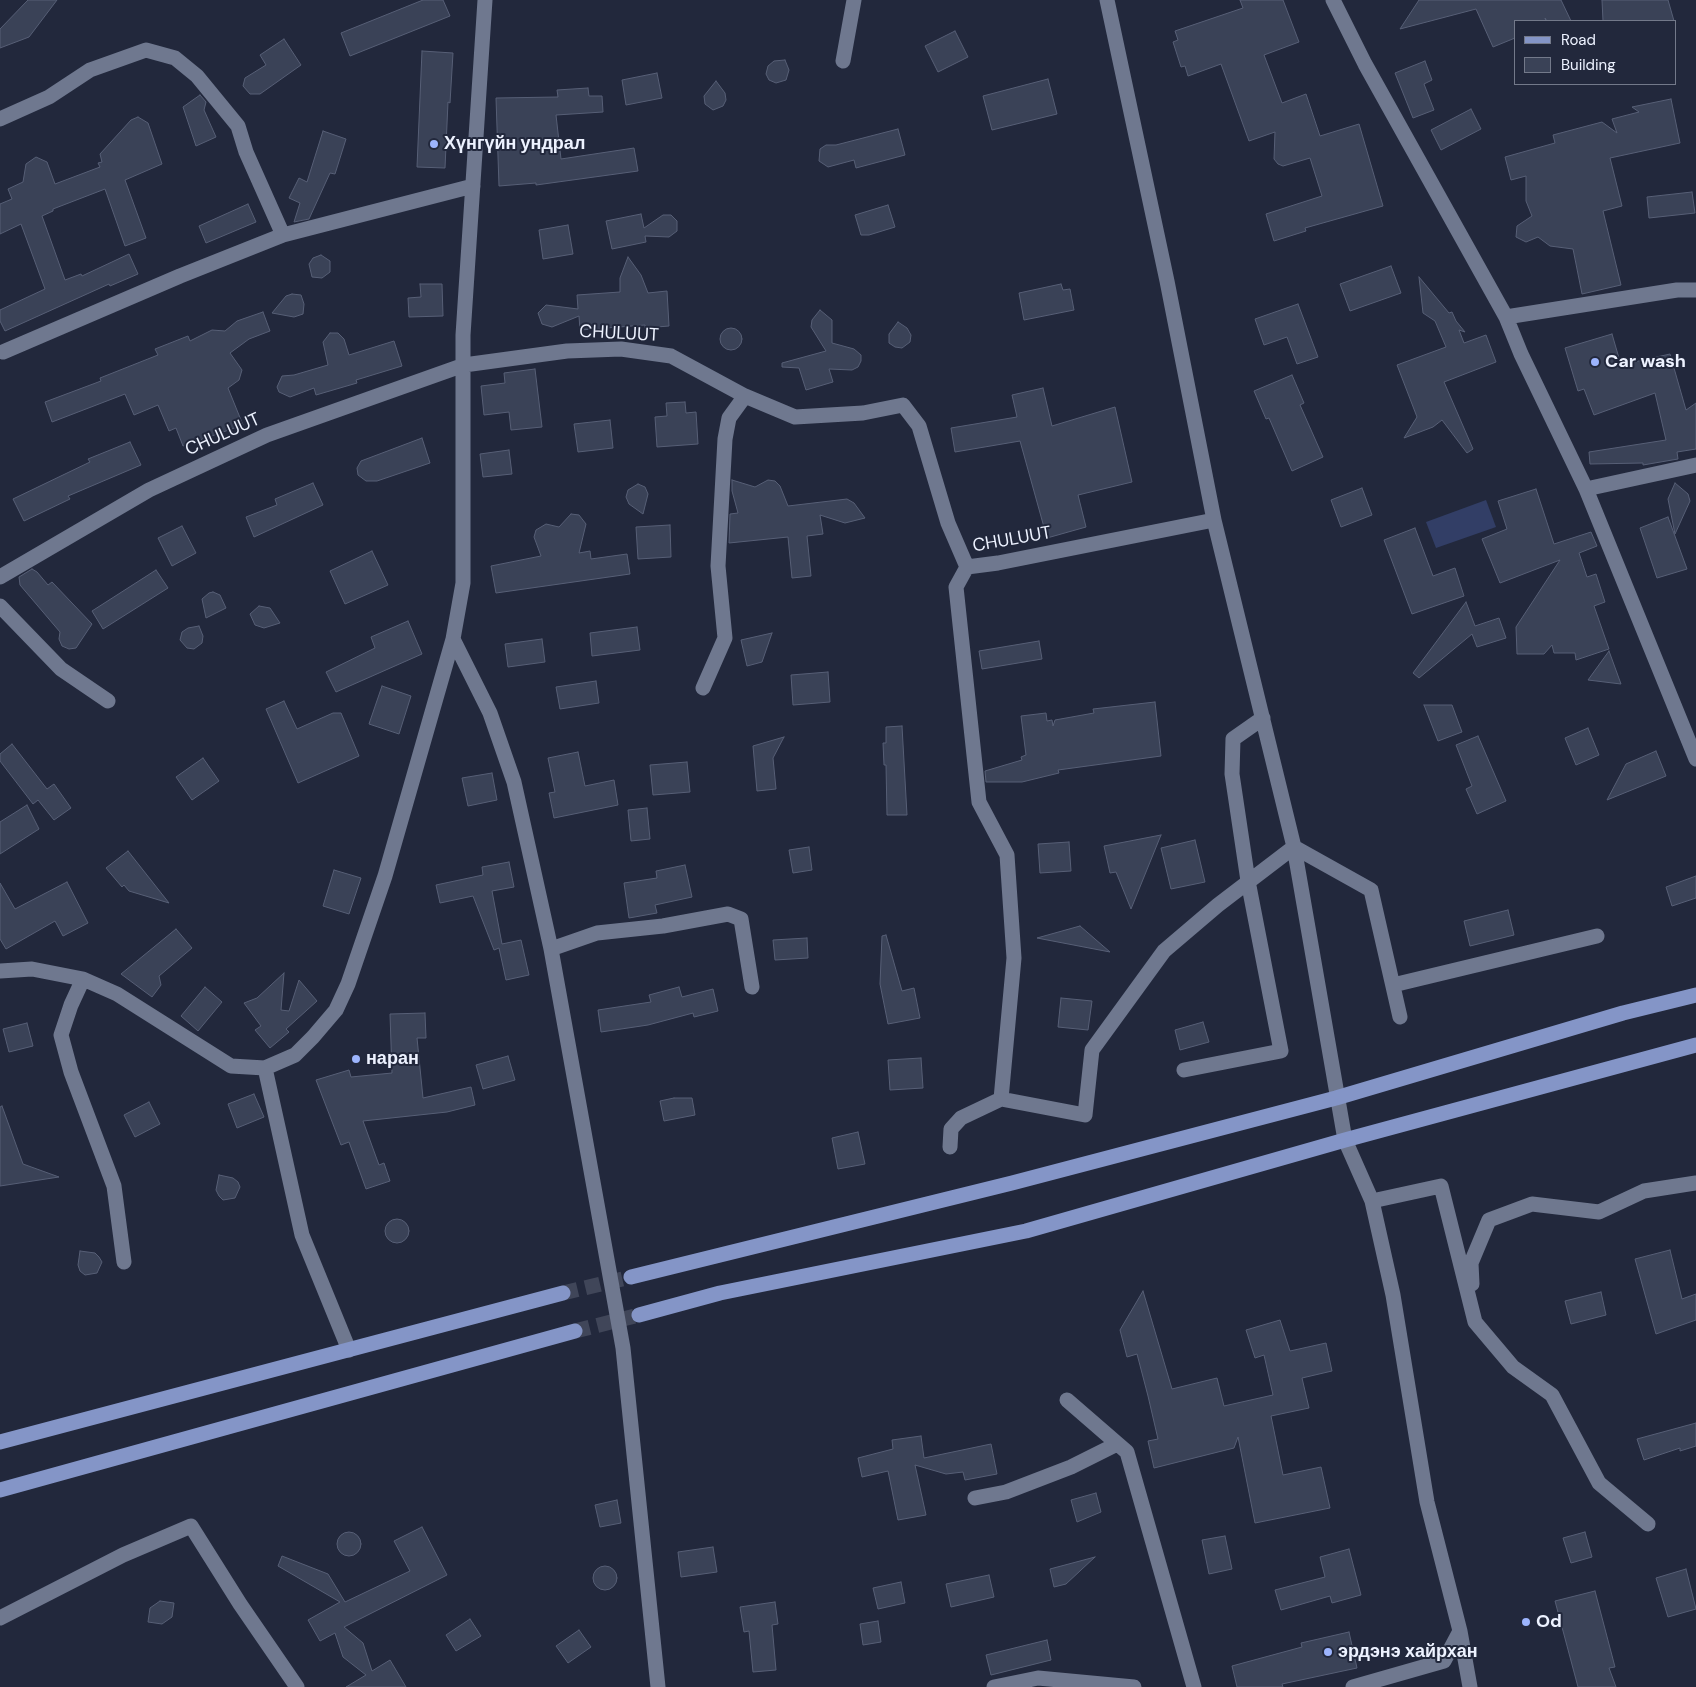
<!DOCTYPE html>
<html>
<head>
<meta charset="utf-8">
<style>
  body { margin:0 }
  #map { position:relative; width:1696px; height:1687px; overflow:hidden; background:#22283c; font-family:"DM Sans",sans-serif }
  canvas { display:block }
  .legend { position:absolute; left:1514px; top:20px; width:162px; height:65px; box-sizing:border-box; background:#22283c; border:1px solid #73798a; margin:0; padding:6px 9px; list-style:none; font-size:15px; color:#edf2ff }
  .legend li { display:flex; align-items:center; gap:10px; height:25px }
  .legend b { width:25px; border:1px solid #73798a }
</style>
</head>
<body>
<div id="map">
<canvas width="1696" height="1687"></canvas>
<ul class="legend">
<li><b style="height:6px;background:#8495c7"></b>Road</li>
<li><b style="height:14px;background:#3a4257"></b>Building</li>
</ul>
</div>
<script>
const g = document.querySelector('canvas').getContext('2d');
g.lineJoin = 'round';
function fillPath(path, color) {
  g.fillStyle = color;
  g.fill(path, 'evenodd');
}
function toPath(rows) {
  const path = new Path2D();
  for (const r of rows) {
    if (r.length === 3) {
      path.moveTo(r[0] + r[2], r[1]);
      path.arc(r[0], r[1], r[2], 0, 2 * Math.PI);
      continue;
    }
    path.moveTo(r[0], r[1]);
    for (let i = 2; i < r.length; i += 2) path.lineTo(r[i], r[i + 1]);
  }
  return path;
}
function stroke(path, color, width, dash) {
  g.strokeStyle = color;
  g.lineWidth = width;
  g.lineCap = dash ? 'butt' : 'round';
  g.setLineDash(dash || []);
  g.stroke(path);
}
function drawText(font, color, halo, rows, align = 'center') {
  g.font = font + ' "DM Sans",sans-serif';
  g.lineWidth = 4;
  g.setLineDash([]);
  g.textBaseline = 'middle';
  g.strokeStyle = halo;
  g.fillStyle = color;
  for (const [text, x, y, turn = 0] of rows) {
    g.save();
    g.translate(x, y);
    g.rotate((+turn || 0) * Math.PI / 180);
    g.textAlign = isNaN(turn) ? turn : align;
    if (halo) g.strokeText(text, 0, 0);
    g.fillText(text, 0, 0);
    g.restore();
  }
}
fillPath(toPath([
  [1486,500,1496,527,1436,548,1426,522]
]), '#323e66');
const building = toPath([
  [28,0,57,0,29,37,0,48,0,29,28,0],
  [423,0,443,0,450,16,350,56,341,33,423,0],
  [1240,0,1283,0,1299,42,1264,55,1282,103,1306,94,1320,136,1359,124,1383,206,1305,228,1306,231,1274,241,1266,214,1322,196,1310,158,1283,166,1278,164,1274,159,1275,132,1249,141,1221,64,1188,76,1185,66,1181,67,1173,42,1178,40,1175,31,1243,8,1240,0],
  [1419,0,1561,0,1571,21,1547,21,1545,18,1546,21,1515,21,1515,38,1493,47,1476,9,1400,29,1419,0],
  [1602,0,1668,0,1674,21,1603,21,1602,0],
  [955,31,968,57,938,72,925,46,955,31],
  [284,39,301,65,260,94,250,94,243,86,245,78,266,65,260,55,284,39],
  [422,51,453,53,450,103,448,102,445,168,417,167,422,51],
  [785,60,789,70,786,80,776,83,769,80,766,74,768,66,774,61,785,60],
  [1425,61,1432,80,1424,84,1434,110,1413,118,1395,73,1425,61],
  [657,73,662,98,626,105,622,80,657,73],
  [1048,79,1057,114,992,130,983,96,1048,79],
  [716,81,725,93,726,100,723,106,713,110,705,104,704,96,716,81],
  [588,88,589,96,602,96,603,112,556,115,561,159,634,148,638,171,536,185,536,183,499,186,496,98,558,97,557,90,588,88],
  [200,95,206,102,204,110,216,137,196,146,183,107,200,95],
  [1671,99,1680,143,1610,158,1622,206,1603,211,1621,285,1582,294,1573,249,1550,246,1538,237,1526,242,1516,237,1517,226,1532,216,1526,201,1526,176,1511,180,1505,157,1555,143,1553,135,1602,122,1617,133,1612,119,1639,112,1632,107,1671,99],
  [1471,109,1481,129,1441,150,1431,130,1471,109],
  [138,117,148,123,161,161,162,164,125,180,146,238,125,246,105,189,53,209,53,211,42,216,65,280,81,274,82,276,129,254,138,274,110,286,109,284,5,331,0,321,0,310,45,289,21,224,0,234,0,204,12,199,8,189,23,182,26,164,36,157,47,162,55,184,100,167,98,163,102,162,100,154,131,120,138,117],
  [898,129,905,155,856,168,854,160,828,167,819,161,820,149,826,145,836,145,898,129],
  [323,131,346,139,335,174,330,173,309,219,294,222,300,203,289,198,299,178,307,182,323,131],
  [1692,192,1695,213,1649,218,1647,197,1692,192],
  [248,204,256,222,206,243,199,226,248,204],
  [888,205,895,227,869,235,861,235,855,215,888,205],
  [641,214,644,228,663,215,671,215,677,221,677,231,669,237,645,236,646,242,612,249,606,221,641,214],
  [568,225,573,254,543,259,539,230,568,225],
  [321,255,330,261,330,272,322,278,312,277,309,264,313,258,321,255],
  [628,257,641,275,648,293,667,291,669,326,645,328,645,325,580,330,579,316,552,327,542,324,538,313,546,305,578,309,577,295,620,292,620,278,628,257],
  [1391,266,1401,293,1350,311,1340,284,1391,266],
  [1419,277,1449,313,1452,312,1456,321,1465,332,1459,330,1464,343,1486,335,1496,362,1444,382,1473,449,1467,453,1442,420,1433,427,1404,438,1417,417,1397,365,1446,347,1435,321,1423,313,1419,277],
  [420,284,442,284,443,316,409,317,408,298,421,297,420,284],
  [1061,284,1063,290,1070,289,1074,310,1024,320,1019,293,1061,284],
  [292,294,301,295,304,304,303,314,294,317,272,313,286,296,292,294],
  [1298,304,1318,357,1297,364,1287,337,1264,345,1255,319,1298,304],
  [820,310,832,320,832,343,854,349,861,355,861,361,858,367,852,370,829,369,833,382,806,390,799,368,782,367,782,363,826,351,811,327,812,320,820,310],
  [263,312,270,331,249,339,230,353,242,370,239,380,228,388,243,425,183,446,176,428,169,431,158,405,134,415,125,394,52,422,45,402,101,381,100,378,158,355,155,349,188,336,190,341,212,330,225,331,237,321,263,312],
  [898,322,907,328,911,335,910,342,902,348,895,347,889,343,889,334,898,322],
  [731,339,11],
  [330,333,338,333,344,339,349,355,394,341,402,366,356,380,357,383,316,395,314,388,290,397,279,392,277,387,282,376,294,375,328,365,323,342,330,333],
  [1612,334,1621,365,1670,354,1686,410,1696,403,1696,449,1677,452,1678,459,1643,465,1643,463,1590,464,1589,452,1666,440,1655,393,1594,415,1584,389,1578,391,1565,348,1612,334],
  [535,369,542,427,511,430,509,412,484,415,481,386,505,383,504,373,535,369],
  [1292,375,1304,403,1300,405,1323,457,1292,471,1269,418,1266,419,1254,391,1292,375],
  [1043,388,1052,426,1115,407,1132,482,1078,495,1086,527,1047,538,1020,441,955,452,951,428,1017,417,1012,395,1043,388],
  [685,402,686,413,696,412,698,444,657,447,655,417,667,416,666,403,685,402],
  [610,420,613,448,578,452,574,424,610,420],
  [422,438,430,463,377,481,366,481,358,475,357,468,361,461,422,438],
  [130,442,141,465,68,496,70,499,24,521,13,499,90,462,88,459,130,442],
  [509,450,512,474,483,477,480,454,509,450],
  [732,480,755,487,768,480,775,481,780,486,788,506,847,499,854,503,865,518,845,523,820,515,823,534,807,536,811,576,792,578,788,537,729,543,730,514,738,513,732,491,732,480],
  [313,483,323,505,254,537,246,517,277,505,275,499,313,483],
  [1675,483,1688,494,1690,501,1675,534,1668,499,1675,483],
  [638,484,645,487,648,494,643,514,629,504,626,497,628,490,638,484],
  [1362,488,1372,515,1341,527,1331,500,1362,488],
  [1536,489,1554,544,1591,532,1597,546,1579,553,1587,577,1596,574,1605,602,1594,606,1609,649,1576,660,1575,653,1554,653,1552,645,1544,654,1517,654,1516,627,1560,560,1500,583,1482,539,1507,529,1498,501,1536,489],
  [571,514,579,515,586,524,579,553,590,551,591,559,627,554,630,574,496,593,491,566,541,556,534,537,536,530,546,524,559,527,571,514],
  [1668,517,1687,569,1657,578,1640,528,1668,517],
  [670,525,671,557,638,559,636,527,670,525],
  [182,526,196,553,172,566,158,538,182,526],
  [1415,528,1433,576,1455,568,1464,596,1412,614,1384,540,1415,528],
  [372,551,388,585,345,604,330,571,372,551],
  [32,569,37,572,48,585,52,582,92,624,76,648,69,649,62,646,59,639,60,632,20,585,19,577,32,569],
  [156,570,168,588,103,629,92,611,156,570],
  [213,592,220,595,226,608,206,618,202,599,209,593,213,592],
  [1466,602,1475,626,1499,618,1506,638,1477,647,1472,634,1419,678,1413,673,1466,602],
  [259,606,270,608,280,623,264,628,255,625,250,614,259,606],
  [408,621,422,654,336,692,326,672,375,648,371,637,408,621],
  [199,626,203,636,202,643,194,649,187,648,180,640,182,632,188,628,199,626],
  [637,627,640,650,592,656,590,633,637,627],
  [772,633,762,662,747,666,741,640,772,633],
  [542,639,545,662,508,667,505,644,542,639],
  [1039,641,1042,659,982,669,979,651,1039,641],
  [1609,651,1621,684,1588,680,1609,651],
  [828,672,830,702,793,705,791,675,828,672],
  [596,681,599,703,560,709,556,687,596,681],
  [382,686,411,696,399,734,369,724,382,686],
  [284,701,297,729,333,713,341,713,359,756,298,783,266,709,284,701],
  [1155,702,1161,756,1058,770,1059,773,1022,782,986,782,985,771,1022,760,1021,757,1026,755,1021,716,1046,713,1047,721,1052,720,1053,726,1055,720,1094,713,1093,709,1155,702],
  [1424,705,1452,705,1462,732,1438,741,1424,705],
  [902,726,907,815,887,815,886,765,884,765,883,743,886,743,886,727,902,726],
  [1588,728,1599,755,1576,765,1565,738,1588,728],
  [1478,736,1506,801,1477,814,1466,789,1472,786,1456,745,1478,736],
  [784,737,773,758,776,789,757,791,753,746,784,737],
  [12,744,47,789,54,784,71,808,54,820,38,800,33,804,0,761,0,754,12,744],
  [1656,751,1666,776,1607,800,1626,764,1656,751],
  [578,752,585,786,614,780,618,805,554,818,549,793,555,792,548,758,578,752],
  [203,758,219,781,192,800,176,777,203,758],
  [687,762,690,792,653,795,650,765,687,762],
  [492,773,497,800,468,806,462,778,492,773],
  [27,805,39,829,0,854,0,822,27,805],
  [647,808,650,839,631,841,628,810,647,808],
  [1161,835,1131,909,1116,872,1110,873,1104,846,1161,835],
  [1195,840,1205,882,1171,889,1161,848,1195,840],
  [1069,842,1071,871,1040,873,1038,844,1069,842],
  [809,847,812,870,793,873,789,850,809,847],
  [128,851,169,903,129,891,124,885,122,887,106,868,128,851],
  [509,862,514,887,492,891,502,944,521,940,529,975,506,980,499,948,494,950,473,896,440,903,436,885,483,875,482,867,509,862],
  [685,865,692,897,655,905,657,913,629,918,624,883,657,878,656,871,685,865],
  [334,870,361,878,349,914,323,906,334,870],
  [1696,876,1696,898,1672,906,1666,887,1696,876],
  [67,882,88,923,63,936,55,921,6,949,0,939,0,883,15,909,67,882],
  [1508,910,1514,935,1470,946,1464,921,1508,910],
  [1080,926,1110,952,1037,938,1080,926],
  [176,929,192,948,159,976,161,985,152,997,121,974,176,929],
  [886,935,902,991,914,988,920,1018,888,1024,880,984,882,936,886,935],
  [807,938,808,958,775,960,773,940,807,938],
  [284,973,281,1010,289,1011,299,980,317,1001,286,1029,289,1032,270,1048,255,1030,261,1026,244,1003,257,998,284,973],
  [205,987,222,1002,198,1031,181,1016,205,987],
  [679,987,682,997,713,989,718,1011,694,1017,693,1013,648,1025,601,1032,598,1010,651,1002,649,995,679,987],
  [1061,998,1092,1001,1088,1030,1058,1027,1061,998],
  [425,1013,426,1038,417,1038,423,1098,471,1087,475,1105,447,1112,363,1121,379,1165,384,1163,390,1181,366,1189,349,1142,341,1145,316,1080,349,1070,351,1077,392,1073,390,1014,425,1013],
  [1203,1022,1209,1042,1180,1050,1175,1030,1203,1022],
  [27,1023,33,1046,9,1052,3,1029,27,1023],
  [508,1056,515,1080,483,1089,476,1065,508,1056],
  [921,1058,923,1088,890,1090,888,1060,921,1058],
  [254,1094,264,1117,237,1128,228,1104,254,1094],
  [674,1098,692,1098,695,1115,664,1121,660,1101,674,1098],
  [149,1102,160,1124,135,1137,124,1115,149,1102],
  [2,1106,23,1164,59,1177,0,1186,0,1107,2,1106],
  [858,1132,865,1164,838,1169,832,1138,858,1132],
  [219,1175,233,1178,238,1182,240,1187,235,1198,223,1200,219,1196,216,1190,219,1175],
  [397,1231,12],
  [1670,1250,1682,1299,1696,1294,1696,1320,1656,1334,1635,1259,1670,1250],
  [80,1251,95,1253,99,1257,102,1262,97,1273,85,1275,80,1271,78,1265,80,1251],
  [1143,1291,1172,1389,1217,1378,1224,1406,1273,1395,1264,1355,1255,1358,1246,1330,1280,1320,1290,1351,1326,1343,1332,1371,1302,1378,1309,1408,1271,1416,1283,1475,1321,1467,1330,1508,1255,1523,1238,1437,1234,1448,1154,1468,1148,1441,1158,1439,1148,1396,1137,1354,1127,1357,1120,1330,1143,1291],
  [1601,1292,1606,1315,1571,1324,1565,1301,1601,1292],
  [1696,1423,1696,1446,1680,1451,1680,1448,1644,1460,1637,1439,1696,1423],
  [921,1436,924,1458,991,1444,997,1474,965,1480,963,1472,946,1474,915,1465,926,1515,898,1520,888,1471,862,1477,858,1458,893,1449,892,1440,921,1436],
  [1096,1493,1101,1512,1077,1522,1071,1500,1096,1493],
  [617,1500,621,1523,600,1527,595,1505,617,1500],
  [422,1527,447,1575,344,1627,363,1643,372,1671,390,1660,406,1687,346,1687,366,1675,343,1657,335,1633,320,1641,308,1620,340,1602,278,1566,282,1556,328,1574,345,1602,410,1571,394,1541,422,1527],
  [1585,1532,1592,1557,1571,1563,1563,1538,1585,1532],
  [349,1544,12],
  [1225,1536,1232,1569,1209,1574,1202,1540,1225,1536],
  [713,1547,717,1572,681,1577,678,1552,713,1547],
  [1349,1549,1361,1595,1332,1603,1330,1596,1281,1610,1275,1590,1325,1577,1320,1557,1349,1549],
  [1095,1557,1066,1584,1054,1587,1050,1569,1095,1557],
  [605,1578,12],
  [1686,1569,1696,1609,1668,1617,1656,1578,1686,1569],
  [989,1575,994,1597,951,1607,946,1584,989,1575],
  [901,1582,905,1603,878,1609,873,1588,901,1582],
  [1595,1591,1615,1667,1609,1668,1616,1687,1578,1687,1555,1601,1595,1591],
  [160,1601,174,1603,172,1617,162,1624,148,1622,150,1608,160,1601],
  [775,1602,778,1624,772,1625,776,1670,753,1672,749,1631,744,1632,740,1607,775,1602],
  [470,1619,481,1636,456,1651,446,1635,470,1619],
  [878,1621,881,1642,863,1645,860,1624,878,1621],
  [579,1630,591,1647,568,1663,556,1646,579,1630],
  [1349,1632,1357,1668,1282,1684,1283,1687,1237,1687,1232,1666,1302,1647,1301,1643,1349,1632],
  [1047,1640,1051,1660,991,1675,986,1655,1047,1640]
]);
fillPath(building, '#3a4257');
stroke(building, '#575f76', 1);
stroke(toPath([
  [563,1293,631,1277],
  [575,1331,639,1315]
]), '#404659', 15, [15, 8]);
stroke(toPath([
  [1107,0,1167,281,1214,520,1294,847,1345,1140,1372,1201,1393,1295,1427,1502,1460,1631,1470,1687],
  [1333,0,1365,64,1506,317,1521,354,1586,489,1696,759],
  [843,61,854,0],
  [0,119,49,97,90,70,146,50,175,58,197,76,238,126,246,152,283,235],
  [1506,317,1677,290,1696,290],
  [3,352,180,276,283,235,473,186],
  [1586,489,1696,465],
  [0,577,149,490,267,435,464,365,567,351,621,349,671,356,745,396,795,417,863,413,903,405,919,426,948,523,967,567,998,563,1214,520],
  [0,606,61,669,108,701],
  [453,639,490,713,514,782,551,949,623,1348,658,1687],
  [703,688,725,638,718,566,725,439,729,418,745,396],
  [551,949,597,933,663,926,728,914,741,919,752,987],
  [0,971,32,969,83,979,117,994,231,1066,265,1068,295,1055,313,1037,336,1010,348,984,385,876,453,639,463,583,463,335,485,0],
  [83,979,71,1005,61,1035,71,1072,114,1186,124,1262],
  [1393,985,1597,936],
  [265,1068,302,1235,349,1350],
  [1184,1070,1281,1051,1248,881,1232,774,1233,739,1263,718],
  [1001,1099,1085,1115,1092,1050,1164,951,1218,905,1294,847,1371,890,1400,1017],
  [950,1147,951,1129,961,1118,1001,1099,1014,958,1007,855,979,802,956,587,967,567],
  [1372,1201,1441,1186,1475,1322,1513,1367,1552,1395,1599,1483,1648,1524],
  [1472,1284,1471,1263,1489,1220,1532,1204,1599,1212,1644,1191,1696,1183],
  [1067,1400,1127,1452,1194,1687],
  [975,1498,1006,1492,1071,1467,1117,1444],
  [0,1618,123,1555,191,1526,240,1604,297,1687],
  [994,1687,1038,1678,1134,1687],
  [1353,1687,1444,1661,1460,1631]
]), '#6f788f', 15);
stroke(toPath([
  [631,1277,1012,1183,1336,1098,1623,1013,1696,995],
  [639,1315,720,1293,1026,1231,1345,1140,1696,1045],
  [0,1442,563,1293],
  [0,1490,575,1331]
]), '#8495c7', 15);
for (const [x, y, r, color] of [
  [434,144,5,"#9cb4fd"],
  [1595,362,5,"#9cb4fd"],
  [356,1059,5,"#9cb4fd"],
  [1526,1622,5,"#9cb4fd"],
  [1328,1652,5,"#9cb4fd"]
]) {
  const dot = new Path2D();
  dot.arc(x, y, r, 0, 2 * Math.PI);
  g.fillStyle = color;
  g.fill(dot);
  stroke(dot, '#22283c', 2);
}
drawText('bold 18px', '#edf2ff', '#22283c', [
  ["Хүнгүйн ундрал",444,144],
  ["Car wash",1605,362],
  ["наран",366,1059],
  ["Od",1536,1622],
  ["эрдэнэ хайрхан",1338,1652]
], 'left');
drawText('18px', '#edf2ff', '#22283c', [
  ["CHULUUT",619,334,3],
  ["CHULUUT",223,435,-24],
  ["CHULUUT",1012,540,-10]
]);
</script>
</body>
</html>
